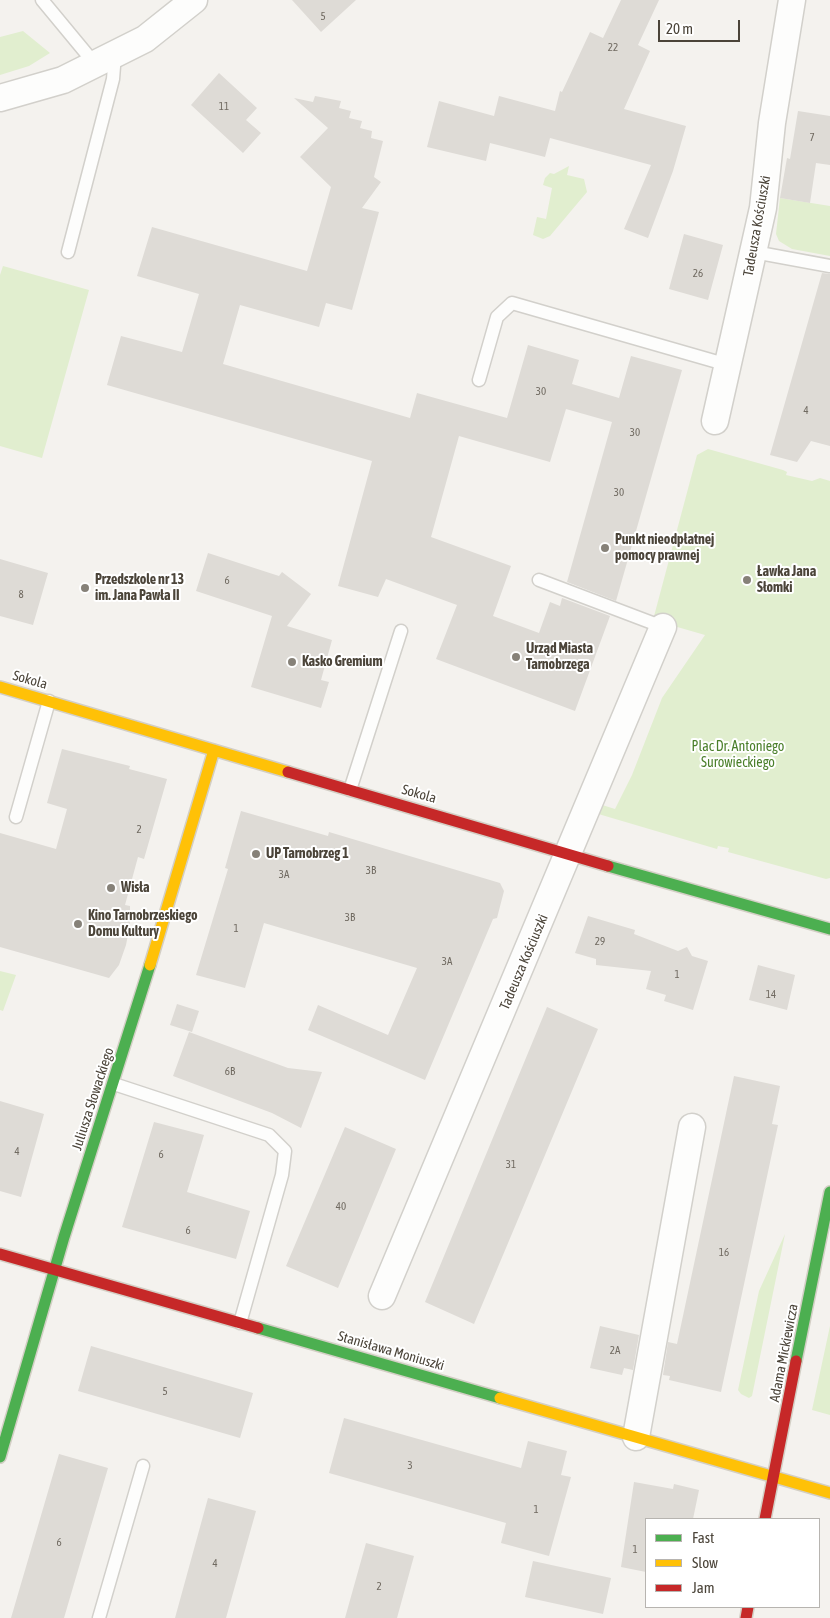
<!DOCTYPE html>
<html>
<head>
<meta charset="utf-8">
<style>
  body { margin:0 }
  #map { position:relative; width:830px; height:1618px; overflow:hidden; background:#f4f2ee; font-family:"Asap Condensed",sans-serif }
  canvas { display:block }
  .legend { position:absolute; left:645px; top:1518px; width:175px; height:90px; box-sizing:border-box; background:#fff; border:1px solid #b7b4b0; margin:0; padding:6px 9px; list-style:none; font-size:15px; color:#4b4439 }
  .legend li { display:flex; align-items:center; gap:10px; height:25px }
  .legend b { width:25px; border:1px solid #b7b4b0 }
  .scale { position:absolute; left:658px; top:20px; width:82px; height:22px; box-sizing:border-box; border:2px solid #4b4439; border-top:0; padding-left:6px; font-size:15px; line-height:18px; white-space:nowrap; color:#4b4439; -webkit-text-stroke:4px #fff; paint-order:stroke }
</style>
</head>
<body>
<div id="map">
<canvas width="830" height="1618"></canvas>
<ul class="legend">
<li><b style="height:6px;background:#4caf50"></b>Fast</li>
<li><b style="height:6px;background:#ffc107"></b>Slow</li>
<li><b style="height:6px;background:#c62828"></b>Jam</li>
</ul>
<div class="scale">20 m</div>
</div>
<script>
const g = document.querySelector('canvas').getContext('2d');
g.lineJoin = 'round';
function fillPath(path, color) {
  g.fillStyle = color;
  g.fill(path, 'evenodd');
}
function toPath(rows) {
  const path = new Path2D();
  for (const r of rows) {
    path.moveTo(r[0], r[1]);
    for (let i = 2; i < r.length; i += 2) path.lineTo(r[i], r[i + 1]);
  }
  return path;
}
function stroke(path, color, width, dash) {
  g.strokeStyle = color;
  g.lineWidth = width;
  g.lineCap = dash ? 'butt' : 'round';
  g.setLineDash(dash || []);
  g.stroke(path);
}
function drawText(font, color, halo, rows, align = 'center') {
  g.font = font + ' "Asap Condensed",sans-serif';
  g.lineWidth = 4;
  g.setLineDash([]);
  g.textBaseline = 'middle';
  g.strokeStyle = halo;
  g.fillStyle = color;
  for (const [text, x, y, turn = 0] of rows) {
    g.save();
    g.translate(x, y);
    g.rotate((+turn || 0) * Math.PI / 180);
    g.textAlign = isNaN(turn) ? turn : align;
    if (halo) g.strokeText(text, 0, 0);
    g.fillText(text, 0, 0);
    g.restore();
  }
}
fillPath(toPath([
  [23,31,50,53,29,66,0,75,0,37],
  [569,166,567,175,584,179,587,192,550,236,543,239,533,235,537,217,546,219,552,188,543,185,545,178,550,173,554,174],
  [780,198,830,206,830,256,792,249,779,241,776,234],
  [3,266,89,290,42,458,0,446,0,275],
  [708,449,783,470,787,472,786,475,812,481,820,478,830,481,830,878,826,879,728,852,729,848,718,846,717,849,595,813,599,804,615,809,632,775,662,698,705,635,653,620,697,455],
  [0,971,16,975,3,1011,0,1010],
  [785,1234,752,1396,749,1398,741,1394,738,1390,759,1291],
  [830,1326,830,1415,812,1410]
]), '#e1eecf');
fillPath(toPath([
  [292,0,356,0,321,32],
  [621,0,659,0,638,45,650,51,624,109,686,126,673,171,648,238,624,229,651,165,550,138,545,157,490,143,486,161,427,147,439,101,494,116,499,96,555,111,560,91,562,92,590,32,603,38],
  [219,73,257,108,246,120,261,133,243,153,191,105],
  [315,96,341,101,339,108,351,111,349,118,362,121,360,128,372,131,371,138,383,141,374,177,381,182,362,208,379,212,352,310,326,303,319,327,240,305,223,364,410,418,417,393,507,418,528,345,579,360,572,384,619,398,631,356,682,370,616,601,567,582,612,422,566,409,550,462,459,436,431,537,511,566,493,616,539,633,550,602,560,606,562,598,610,616,575,711,436,659,457,605,386,579,378,597,338,586,372,461,107,385,121,336,182,352,199,294,137,276,152,227,307,271,331,187,300,157,328,128,294,98,313,102],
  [798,111,830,116,830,165,816,163,810,203,780,198,787,158,790,159],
  [684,234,723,245,708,300,669,289],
  [822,273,830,274,830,446,811,441,797,462,770,455],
  [208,553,279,576,282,572,311,594,287,626,332,640,321,680,329,682,321,708,251,687,272,616,196,591],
  [0,559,48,573,33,625,0,616],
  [62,749,130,766,129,769,167,779,144,859,138,857,125,905,130,906,130,924,126,945,119,965,109,978,0,947,0,833,56,849,67,809,47,803],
  [241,811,328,836,329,832,500,883,504,891,497,918,493,919,425,1080,308,1030,318,1005,388,1035,417,968,264,923,245,988,196,975,228,869,225,868],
  [588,916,635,930,634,934,678,951,687,947,692,956,708,961,693,1010,664,1001,666,995,646,989,651,971,596,965,596,959,575,953],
  [758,965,795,975,787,1010,749,1000],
  [177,1004,199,1011,192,1032,170,1025],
  [547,1007,598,1029,474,1324,425,1302],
  [189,1032,288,1068,322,1072,301,1128,272,1113,173,1076],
  [734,1076,780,1086,772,1124,778,1125,721,1392,669,1380,670,1376,663,1375,668,1342,677,1344],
  [0,1101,44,1114,21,1197,0,1191],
  [154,1122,204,1135,187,1192,250,1211,236,1259,122,1227],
  [345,1127,396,1149,338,1288,286,1266],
  [600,1326,639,1335,633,1370,624,1368,622,1375,590,1368],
  [91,1346,253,1393,240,1438,78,1391],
  [344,1418,521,1468,528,1441,567,1451,561,1475,571,1477,549,1556,501,1543,506,1523,329,1473],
  [59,1454,108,1468,64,1618,11,1618],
  [634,1482,673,1489,674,1484,699,1490,693,1519,646,1519,646,1572,621,1567],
  [208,1498,256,1511,226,1618,175,1618],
  [366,1543,414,1556,397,1618,345,1618],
  [533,1561,611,1578,603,1614,525,1597]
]), '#dedbd6');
const lane = toPath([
  [42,0,95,64],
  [68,252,113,79,115,54],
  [754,252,830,266],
  [479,380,497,317,512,303,728,365],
  [539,580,663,627],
  [350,790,401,631],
  [16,817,49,701],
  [114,1084,269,1135,285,1151,282,1175,240,1323],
  [99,1618,143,1466]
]);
const street = toPath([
  [0,98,63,80,145,39,194,0],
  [715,421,763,208,772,123,792,0],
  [382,1296,663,627],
  [636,1437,692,1127]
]);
const fast = toPath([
  [608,866,830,929],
  [258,1328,500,1398],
  [796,1361,830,1192],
  [0,1457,64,1237,150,965]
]);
const slow = toPath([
  [0,687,288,772],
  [150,965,214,750],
  [500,1398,830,1493]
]);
const jam = toPath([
  [288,772,608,866],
  [0,1254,258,1328],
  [765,1519,796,1361],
  [746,1618,748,1607]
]);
stroke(lane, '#d2d0cb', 15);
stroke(street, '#d2d0cb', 29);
stroke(fast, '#d3cfc5', 14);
stroke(slow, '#d3cfc5', 14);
stroke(jam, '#d3cfc5', 14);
stroke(lane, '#fdfdfc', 12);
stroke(street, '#fdfdfc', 26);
stroke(fast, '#4caf50', 11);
stroke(slow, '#ffc107', 11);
stroke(jam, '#c62828', 11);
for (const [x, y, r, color] of [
  [605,548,5,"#868178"],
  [747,580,5,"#868178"],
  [85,588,5,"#868178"],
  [516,657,5,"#868178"],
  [292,662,5,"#868178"],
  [256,854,5,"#868178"],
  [111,888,5,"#868178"],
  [78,924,5,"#868178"]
]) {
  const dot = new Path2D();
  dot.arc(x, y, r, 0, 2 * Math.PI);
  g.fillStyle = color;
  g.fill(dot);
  stroke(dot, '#fff', 2);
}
drawText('11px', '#706a61', null, [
  ["5",323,17],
  ["22",613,48],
  ["11",224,107],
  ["7",812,138],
  ["26",698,274],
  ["30",541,392],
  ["4",806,411],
  ["30",635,433],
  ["30",619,493],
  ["6",227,581],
  ["8",21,595],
  ["2",139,830],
  ["3B",371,871],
  ["3A",284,875],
  ["3B",350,918],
  ["1",236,929],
  ["29",600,942],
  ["3A",447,962],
  ["1",677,975],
  ["14",771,995],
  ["6B",230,1072],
  ["4",17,1152],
  ["6",161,1155],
  ["31",511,1165],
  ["40",341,1207],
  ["6",188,1231],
  ["16",724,1253],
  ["2A",615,1351],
  ["5",165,1392],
  ["3",410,1466],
  ["1",536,1510],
  ["6",59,1543],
  ["1",635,1550],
  ["4",215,1564],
  ["2",379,1587]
]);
drawText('14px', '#4b4439', '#fff', [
  ["Tadeusza Kościuszki",757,226,-80],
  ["Sokola",30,680,16],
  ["Sokola",419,794,16],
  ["Tadeusza Kościuszki",524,962,-67],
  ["Juliusza Słowackiego",93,1099,-72],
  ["Stanisława Moniuszki",391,1351,16],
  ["Adama Mickiewicza",784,1353,-79]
]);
drawText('bold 14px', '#4b4439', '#fff', [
  ["Punkt nieodpłatnej",615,540],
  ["pomocy prawnej",615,556],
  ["Ławka Jana",757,572],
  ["Słomki",757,588],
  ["Przedszkole nr 13",95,580],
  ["im. Jana Pawła II",95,596],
  ["Urząd Miasta",526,649],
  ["Tarnobrzega",526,665],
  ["Kasko Gremium",302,662],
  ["UP Tarnobrzeg 1",266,854],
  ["Wisła",121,888],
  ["Kino Tarnobrzeskiego",88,916],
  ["Domu Kultury",88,932]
], 'left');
drawText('14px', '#4a7f2a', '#fff', [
  ["Plac Dr. Antoniego",738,747],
  ["Surowieckiego",738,763]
]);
</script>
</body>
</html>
